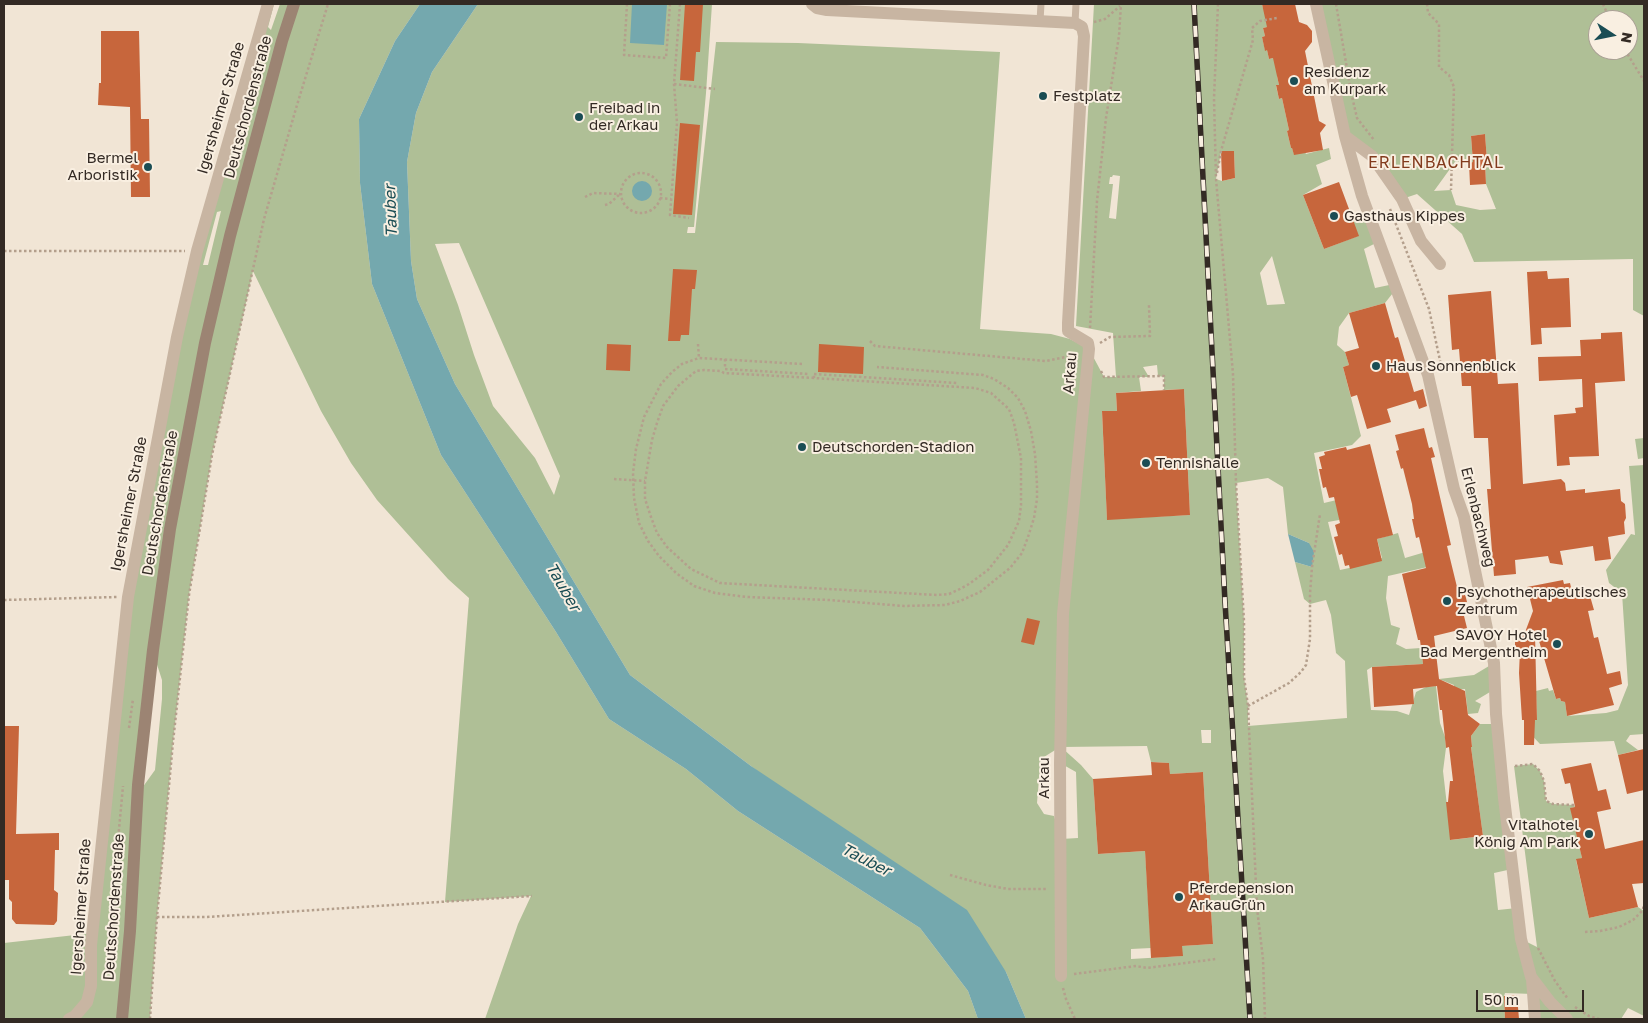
<!DOCTYPE html>
<html>
<head>
<meta charset="utf-8">
<style>
  body { margin:0 }
  #map { position:relative; width:1648px; height:1023px; overflow:hidden; background:#f1e5d5; font-family:"Golos Text",sans-serif }
  canvas { display:block }
  .frame { position:absolute; inset:0; border:5px solid #332a24; pointer-events:none }
  .north { position:absolute; left:1588px; top:10px; width:50px; height:50px; box-sizing:border-box; background:#f9efe1; border:1px solid #aaa095; border-radius:50%; rotate:101deg; font-size:14px; font-weight:700; line-height:20px; text-align:center; color:#332a24 }
  .north::after { content:''; display:block; margin:auto; width:18px; height:22px; background:#1a4d54; clip-path:polygon(50% 0,100% 100%,50% 72%,0 100%) }
  .scale { position:absolute; left:1476px; top:990px; width:108px; height:22px; box-sizing:border-box; border:2px solid #332a24; border-top:0; padding-left:6px; font-size:15px; line-height:18px; white-space:nowrap; color:#332a24; -webkit-text-stroke:4px #f9efe1; paint-order:stroke }
</style>
</head>
<body>
<div id="map">
<canvas width="1648" height="1023"></canvas>
<div class="frame"></div>
<div class="north">N</div>
<div class="scale">50 m</div>
</div>
<script>
const g = document.querySelector('canvas').getContext('2d');
g.lineJoin = 'round';
function fillPath(path, color) {
  g.fillStyle = color;
  g.fill(path, 'evenodd');
}
function toPath(rows) {
  const path = new Path2D();
  for (const r of rows) {
    if (r.length === 3) {
      path.moveTo(r[0] + r[2], r[1]);
      path.arc(r[0], r[1], r[2], 0, 2 * Math.PI);
      continue;
    }
    path.moveTo(r[0], r[1]);
    for (let i = 2; i < r.length; i += 2) path.lineTo(r[i], r[i + 1]);
  }
  return path;
}
function stroke(path, color, width, dash) {
  g.strokeStyle = color;
  g.lineWidth = width;
  g.lineCap = dash ? 'butt' : 'round';
  g.setLineDash(dash || []);
  g.stroke(path);
}
function drawText(font, color, halo, rows, align = 'center') {
  g.font = font + ' "Golos Text",sans-serif';
  g.lineWidth = 4;
  g.setLineDash([]);
  g.textBaseline = 'middle';
  g.strokeStyle = halo;
  g.fillStyle = color;
  for (const [text, x, y, turn = 0] of rows) {
    g.save();
    g.translate(x, y);
    g.rotate((+turn || 0) * Math.PI / 180);
    g.textAlign = isNaN(turn) ? turn : align;
    if (halo) g.strokeText(text, 0, 0);
    g.fillText(text, 0, 0);
    g.restore();
  }
}
fillPath(toPath([
  [268,4,274,4,268,27,271,30,280,4,420,4,395,41,359,119,360,183,372,284,441,455,556,632,609,719,686,769,738,811,920,928,968,991,978,1019,485,1019,518,924,531,896,445,902,469,598,448,579,377,500,351,463,321,411,253,271,212,455,189,595,173,742,157,917,150,1019,4,1019,4,943,93,933,128,597,177,337,197,251],
  [221,211,208,265,203,265,217,212],
  [153,652,162,680,162,699,155,770,137,795],
  [478,4,712,4,706,93,694,227,688,227,687,233,695,233,716,42,798,43,1000,52,980,329,1051,334,1070,339,1089,349,1104,377,1116,377,1113,333,1076,326,1094,4,1262,4,1263,8,1279,24,1263,28,1265,36,1262,37,1265,50,1267,50,1269,59,1285,55,1289,74,1277,76,1279,85,1276,86,1279,99,1282,98,1289,130,1287,131,1291,148,1292,148,1294,154,1305,152,1306,154,1329,148,1331,159,1316,165,1322,184,1303,195,1324,249,1358,236,1351,217,1367,212,1378,242,1364,249,1375,288,1394,284,1396,289,1385,303,1349,313,1339,327,1337,345,1345,352,1349,365,1343,367,1361,436,1352,445,1314,453,1324,503,1362,494,1339,520,1328,522,1340,570,1377,562,1377,559,1382,558,1377,539,1398,533,1405,558,1439,548,1445,563,1388,576,1386,598,1391,625,1400,628,1396,644,1406,649,1421,648,1423,664,1372,667,1367,670,1371,710,1397,711,1409,715,1416,692,1426,687,1436,686,1440,723,1445,737,1446,748,1443,771,1451,840,1483,836,1471,747,1472,747,1471,736,1480,724,1497,724,1512,869,1494,873,1498,910,1517,908,1521,939,1537,947,1514,766,1533,764,1540,771,1544,781,1546,801,1553,804,1574,805,1575,807,1571,808,1582,858,1576,860,1589,918,1638,907,1644,911,1644,1016,1628,1008,1621,1019,1535,1019,1533,994,1505,993,1504,996,1505,1019,1026,1019,1006,972,751,766,630,675,455,384,417,299,411,261,407,162,416,113,432,72],
  [1234,151,1235,178,1222,181,1216,179,1221,152],
  [1113,175,1120,176,1116,219,1109,218,1113,184,1109,184,1110,177,1112,177],
  [459,243,560,476,554,495,535,458,493,406,474,355,458,305,435,244],
  [1272,256,1285,304,1284,304,1267,305,1260,273],
  [1157,365,1158,376,1164,377,1164,390,1184,389,1190,515,1107,519,1102,412,1117,411,1116,393,1141,391,1139,377,1149,377,1143,367],
  [1268,478,1283,487,1288,534,1309,543,1312,567,1295,562,1304,599,1310,604,1326,600,1331,615,1336,653,1345,661,1347,718,1248,726,1248,706,1244,677,1244,621,1236,483],
  [1201,730,1211,730,1211,743,1202,743],
  [1147,746,1151,762,1169,763,1170,774,1203,772,1213,944,1182,946,1182,956,1131,959,1131,949,1151,948,1145,851,1098,854,1093,779,1081,765,1061,747],
  [1060,747,1060,763,1076,772,1078,838,1061,839,1054,816,1044,814,1037,803,1039,778,1044,757],
  [1316,4,1644,4,1644,316,1633,310,1633,259,1474,262,1462,234,1417,194,1402,199,1387,179,1345,136],
  [1598,20,1628,20,1628,50,1598,50],
  [1485,134,1487,161,1485,162,1486,184,1496,209,1480,210,1456,205,1451,190,1434,191,1455,162,1473,162,1471,136],
  [1644,438,1644,458,1638,459,1635,439],
  [1644,465,1644,734,1630,735,1626,741,1638,750,1618,755,1614,741,1540,744,1524,727,1537,719,1536,691,1548,688,1549,691,1553,690,1556,699,1560,698,1561,701,1565,702,1567,716,1606,713,1618,710,1628,685,1622,593,1609,583,1606,570,1631,534,1635,535,1629,466],
  [1494,663,1495,689,1475,701,1481,704,1478,713,1468,714,1465,689,1454,690,1454,685,1439,679,1474,675]
]), '#afbf96');
fillPath(toPath([
  [420,4,478,4,432,72,416,113,407,162,411,261,417,299,455,384,630,675,751,766,967,910,1006,972,1026,1019,978,1019,968,991,920,928,738,811,686,769,609,719,556,632,441,455,372,284,360,183,359,119,395,41],
  [632,4,667,4,664,45,630,43],
  [642,191,10],
  [1288,534,1309,543,1314,552,1312,567,1295,562]
]), '#74a8ae');
fillPath(toPath([
  [685,4,703,4,700,52,696,52,694,81,680,80],
  [1262,4,1295,4,1299,22,1307,25,1312,31,1312,42,1305,51,1319,121,1326,125,1320,133,1323,150,1294,155,1292,148,1291,148,1287,131,1289,130,1282,98,1279,99,1276,85,1279,85,1273,58,1269,59,1267,50,1265,51,1262,37,1265,36,1263,28,1267,27],
  [101,31,139,31,141,119,149,119,150,197,131,197,130,107,98,105,99,83,101,83],
  [680,123,700,125,692,215,673,214],
  [1485,134,1487,161,1485,162,1486,184,1470,185,1469,163,1473,162,1471,136],
  [1221,151,1234,151,1235,178,1222,181],
  [1339,182,1359,236,1324,249,1303,195],
  [673,269,697,270,695,289,692,289,689,335,681,335,680,341,668,341],
  [1547,271,1548,279,1569,278,1571,327,1541,328,1542,344,1531,345,1527,272],
  [1491,291,1498,384,1518,383,1523,484,1561,479,1565,483,1566,491,1585,489,1585,493,1620,489,1621,501,1625,504,1626,518,1624,522,1625,534,1608,537,1611,559,1595,561,1593,546,1560,551,1563,565,1550,563,1548,556,1515,560,1516,574,1494,576,1487,489,1491,489,1488,438,1474,438,1471,386,1462,386,1459,349,1452,350,1448,295],
  [1385,303,1395,338,1398,337,1414,392,1423,389,1427,406,1419,409,1416,400,1387,409,1391,422,1367,429,1357,395,1351,397,1343,367,1349,365,1345,352,1359,348,1349,313],
  [1622,332,1625,381,1595,383,1599,456,1569,457,1570,465,1557,466,1554,415,1576,413,1575,408,1583,407,1582,379,1539,381,1538,357,1581,356,1580,340,1601,339,1601,333],
  [607,344,631,345,630,371,606,370],
  [819,344,864,347,863,374,818,372],
  [1184,389,1190,515,1107,520,1102,411,1117,411,1116,393],
  [1424,428,1429,448,1432,447,1435,457,1431,458,1451,545,1447,546,1457,587,1463,586,1467,602,1461,604,1467,628,1434,636,1439,679,1465,691,1468,715,1480,724,1471,736,1472,747,1471,747,1483,836,1450,840,1446,802,1448,802,1450,781,1453,781,1449,747,1446,748,1442,710,1440,710,1437,686,1413,689,1414,704,1374,707,1372,667,1423,664,1420,640,1418,640,1402,574,1426,568,1419,537,1416,538,1412,519,1414,519,1412,504,1403,468,1401,469,1396,451,1399,450,1395,435],
  [1370,444,1393,535,1377,539,1382,561,1350,569,1349,565,1345,566,1342,554,1339,555,1334,537,1338,536,1335,525,1340,523,1334,497,1329,498,1326,487,1323,488,1319,469,1322,469,1319,457,1325,455,1324,452,1346,447,1347,450],
  [1563,580,1564,584,1570,583,1572,592,1588,589,1594,610,1588,611,1594,638,1598,637,1607,674,1620,671,1622,684,1609,688,1614,705,1567,716,1565,702,1561,701,1560,698,1556,699,1537,634,1535,634,1537,720,1535,720,1534,745,1524,745,1524,720,1522,720,1519,673,1520,650,1515,649,1515,639,1524,635,1533,611,1527,587],
  [1027,618,1040,621,1034,645,1021,642],
  [4,726,19,726,16,834,59,833,59,850,55,850,54,890,58,893,57,921,54,925,16,924,12,919,12,902,9,899,9,880,4,880],
  [1644,749,1644,790,1627,794,1618,755],
  [1151,762,1169,763,1170,774,1203,772,1213,944,1182,946,1183,956,1151,958,1145,851,1098,854,1093,779,1152,775],
  [1591,763,1598,791,1606,789,1611,809,1597,812,1605,849,1644,840,1644,883,1632,884,1638,907,1589,918,1576,859,1582,858,1570,808,1575,807,1570,783,1565,784,1561,769],
  [1517,995,1519,1019,1505,1019,1504,996]
]), '#c7663c');
stroke(toPath([
  [627,4,624,55,666,58,670,4],
  [680,4,674,84,677,123,670,215,689,218],
  [1218,4,1214,98,1216,179,1233,374,1236,483,1244,621,1244,677,1248,706,1257,908,1263,959,1265,1019],
  [1336,4,1351,92,1357,118,1374,140],
  [1427,4,1428,13,1439,24,1439,67,1449,75,1454,87,1451,190],
  [1603,4,1610,20],
  [1094,22,1105,19,1120,6],
  [1625,50,1644,81],
  [674,84,715,89],
  [641,193,20],
  [1217,173,1221,151,1253,40,1252,28,1260,21,1277,18],
  [585,197,593,193,620,194],
  [660,198,671,199],
  [605,205,609,204,620,194],
  [1390,209,1429,309,1442,370],
  [4,251,185,251],
  [1090,328,1097,201,1106,118,1119,36,1121,4],
  [870,341,875,346,1046,361,1075,355],
  [1100,343,1110,337,1150,336,1149,305],
  [698,344,699,358],
  [725,359,725,369,809,374],
  [802,364,699,358,682,364,672,372,661,384,644,417,636,449,633,473,634,498,639,523,648,541,659,556,676,573,694,586,715,593,747,597,829,600,904,606,945,605,960,601,980,592,1010,568,1022,553,1028,537,1034,518,1037,499,1037,484,1035,454,1031,431,1025,411,1018,398,1008,388,994,379,983,375,877,367],
  [1101,371,1104,377,1164,376,1164,390],
  [814,374,957,383],
  [814,378,724,373,721,371,704,370,696,371,678,386,663,406,657,423,652,440,645,481,645,499,651,517,657,533,667,547,691,569,720,583,937,595,949,594,958,590,969,584,988,570,1008,545,1019,521,1021,505,1021,458,1014,423,1009,409,991,393,975,388,814,378,814,374],
  [614,479,645,481],
  [4,600,117,597],
  [1248,706,1289,683,1301,672,1306,665,1310,639,1310,594,1312,567,1320,514],
  [129,728,133,699],
  [1515,766,1533,764,1540,771,1544,781,1546,801,1553,804,1574,805],
  [950,875,986,885,1008,889,1047,889],
  [157,917,207,917,532,896],
  [107,930,110,927,123,786],
  [1585,932,1600,931,1619,927,1633,920,1642,911,1644,906],
  [1538,948,1555,981,1568,999],
  [1074,974,1136,966,1147,968,1216,959],
  [1063,988,1066,999,1075,1019],
  [1575,1007,1589,1016,1599,1019],
  [150,1019,157,917,173,742,189,595,212,455,264,219,297,105,328,4]
]), '#b49f8c', 2.5, [2.5, 2.5]);
stroke(toPath([
  [1040,21,1041,4],
  [1075,23,1076,4]
]), '#c8b5a2', 7);
stroke(toPath([
  [812,4,817,8,827,10,1075,23,1082,27,1084,36,1068,323,1068,331,1088,343,1089,349,1063,614,1060,763,1061,976],
  [1316,4,1345,136,1362,196,1428,375,1454,489,1464,517,1494,663,1496,714,1504,798,1521,939,1531,977,1550,1002,1567,1019],
  [1345,136,1372,156,1402,199,1421,241,1440,264],
  [1532,979,1535,1019],
  [69,1019,75,1016,87,1002,91,986,91,945,128,597,177,337,197,251,268,4]
]), '#c8b5a2', 12);
stroke(toPath([
  [122,1019,130,931,138,785,153,650,170,529,205,343,230,236,282,41,294,4]
]), '#9c8473', 12);
const rail = toPath([
  [1194,4,1225,602,1250,1019]
]);
stroke(rail, '#332a24', 5.5);
stroke(rail, '#f9efe1', 4, [11]);
for (const [x, y, r, color] of [
  [1294,81,5,"#1a4d54"],
  [1043,96,5,"#1a4d54"],
  [579,117,5,"#1a4d54"],
  [148,167,5,"#1a4d54"],
  [1334,216,5,"#1a4d54"],
  [1376,366,5,"#1a4d54"],
  [802,447,5,"#1a4d54"],
  [1146,463,5,"#1a4d54"],
  [1447,601,5,"#1a4d54"],
  [1557,644,5,"#1a4d54"],
  [1589,834,5,"#1a4d54"],
  [1179,897,5,"#1a4d54"]
]) {
  const dot = new Path2D();
  dot.arc(x, y, r, 0, 2 * Math.PI);
  g.fillStyle = color;
  g.fill(dot);
  stroke(dot, '#f9efe1', 2);
}
drawText('15px', '#332a24', '#f9efe1', [
  ["Residenz",1304,72],
  ["am Kurpark",1304,89],
  ["Festplatz",1053,96],
  ["Freibad in",589,108],
  ["der Arkau",589,125],
  ["Bermel",138,158,"right"],
  ["Arboristik",138,175,"right"],
  ["Gasthaus Kippes",1344,216],
  ["Haus Sonnenblick",1386,366],
  ["Deutschorden-Stadion",812,447],
  ["Tennishalle",1156,463],
  ["Psychotherapeutisches",1457,592],
  ["Zentrum",1457,609],
  ["SAVOY Hotel",1547,635,"right"],
  ["Bad Mergentheim",1547,652,"right"],
  ["Vitalhotel",1579,825,"right"],
  ["König Am Park",1579,842,"right"],
  ["Pferdepension",1189,888],
  ["ArkauGrün",1189,905]
], 'left');
drawText('15px', '#332a24', '#f9efe1', [
  ["Deutschordenstraße",248,107,-75],
  ["Igersheimer Straße",221,108,-74],
  ["Arkau",1070,373,-85],
  ["Deutschordenstraße",160,503,-80],
  ["Igersheimer Straße",129,504,-79],
  ["Erlenbachweg",1478,517,76],
  ["Arkau",1044,778,-90],
  ["Igersheimer Straße",81,907,-86],
  ["Deutschordenstraße",114,907,-86]
]);
g.letterSpacing = '1px';
drawText('16px', '#823b1d', '#f9efe1', [
  ["ERLENBACHTAL",1436,163]
]);
g.letterSpacing = '0px';
drawText('italic 16px', '#1a4d54', '#f9efe1', [
  ["Tauber",391,211,-92],
  ["Tauber",563,587,60],
  ["Tauber",866,860,27]
]);
</script>
</body>
</html>
